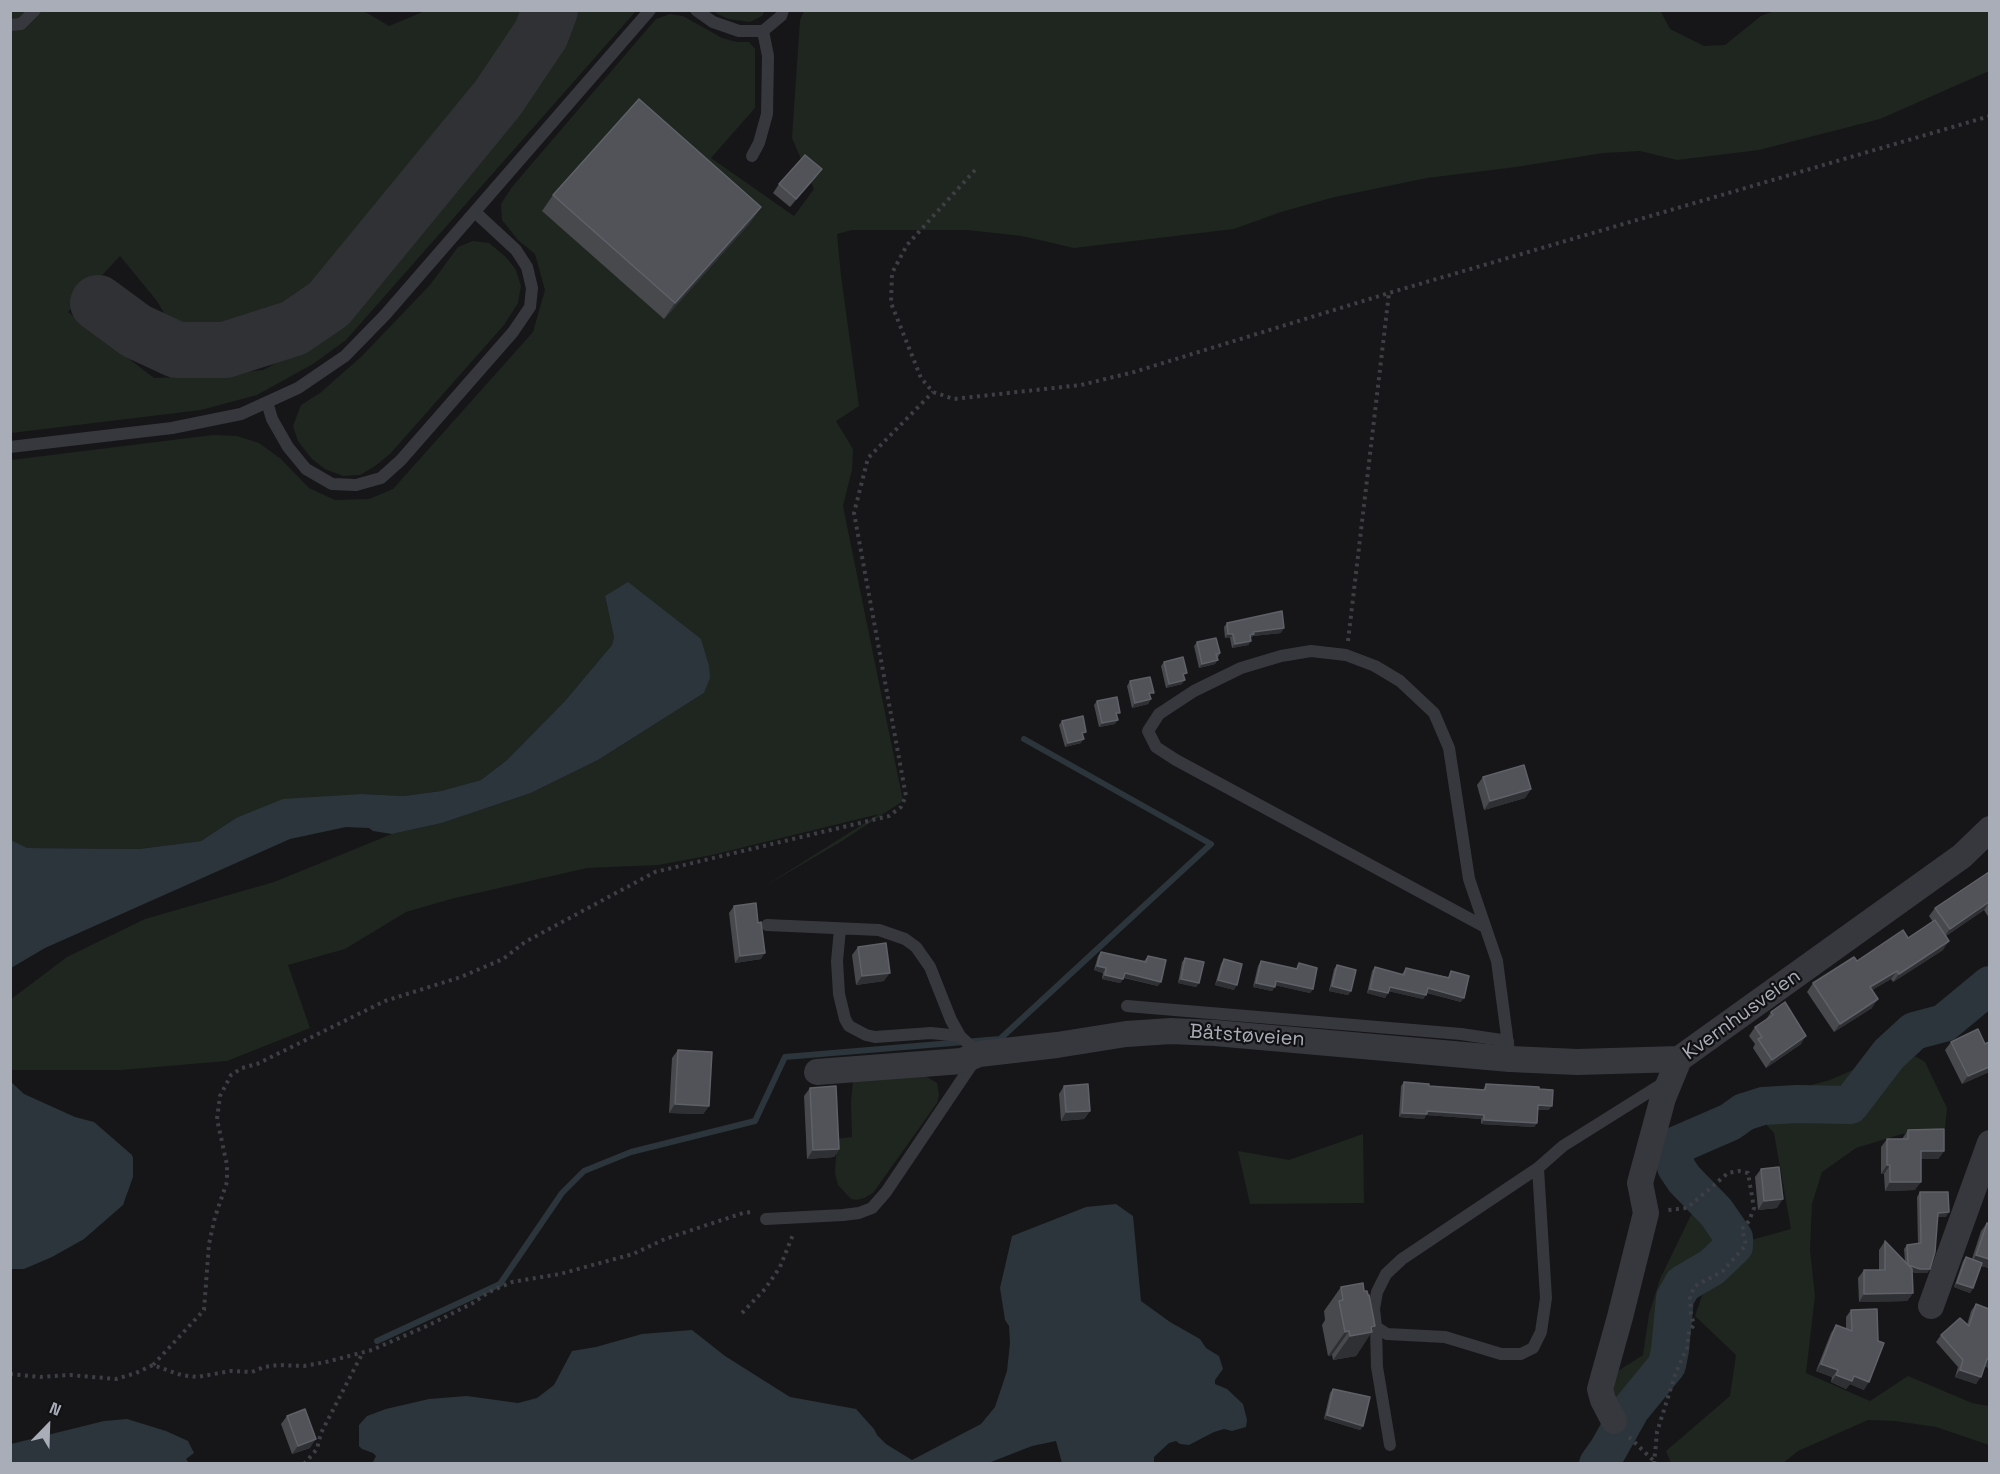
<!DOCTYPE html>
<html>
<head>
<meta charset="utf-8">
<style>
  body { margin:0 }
  #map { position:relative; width:2000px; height:1474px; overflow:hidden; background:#161618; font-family:"Space Grotesk",sans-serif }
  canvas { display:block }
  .frame { position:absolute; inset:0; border:12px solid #a8adb8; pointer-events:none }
  .north { position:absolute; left:18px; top:1396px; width:60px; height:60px; -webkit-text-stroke:4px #111113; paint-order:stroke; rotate:23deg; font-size:16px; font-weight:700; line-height:24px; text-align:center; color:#a8adb8 }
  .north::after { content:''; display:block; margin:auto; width:21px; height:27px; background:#a8adb8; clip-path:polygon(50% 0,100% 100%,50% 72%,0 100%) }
</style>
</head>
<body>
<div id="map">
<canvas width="2000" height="1474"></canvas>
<div class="frame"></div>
<div class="north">N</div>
</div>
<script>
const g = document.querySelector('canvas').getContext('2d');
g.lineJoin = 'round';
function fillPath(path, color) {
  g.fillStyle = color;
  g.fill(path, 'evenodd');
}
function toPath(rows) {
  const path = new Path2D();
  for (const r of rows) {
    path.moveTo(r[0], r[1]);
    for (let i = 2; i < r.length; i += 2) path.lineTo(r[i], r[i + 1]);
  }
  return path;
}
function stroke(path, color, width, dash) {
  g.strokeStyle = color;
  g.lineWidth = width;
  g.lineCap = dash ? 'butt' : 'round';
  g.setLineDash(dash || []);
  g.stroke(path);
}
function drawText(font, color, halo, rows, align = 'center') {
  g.font = font + ' "Space Grotesk",sans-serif';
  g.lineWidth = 4.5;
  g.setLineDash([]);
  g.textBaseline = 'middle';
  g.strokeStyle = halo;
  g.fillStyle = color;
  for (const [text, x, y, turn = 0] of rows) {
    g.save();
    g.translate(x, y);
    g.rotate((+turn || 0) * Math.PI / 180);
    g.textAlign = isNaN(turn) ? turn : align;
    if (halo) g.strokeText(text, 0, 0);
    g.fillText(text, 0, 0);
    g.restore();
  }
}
fillPath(toPath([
  [362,10,389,26,425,11,527,11,502,55,340,262,306,296,271,315,234,325,200,327,168,320,157,301,120,256,68,312,154,378,206,376,263,370,303,349,350,312,481,152,555,52,574,11,636,11,346,340,313,364,257,395,201,410,11,433,10,11],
  [1660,10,1670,29,1704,46,1725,45,1761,16,1774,11,1989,11,1989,71,1880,119,1759,150,1677,160,1640,151,1603,153,1516,167,1427,178,1335,197,1281,212,1234,229,1074,248,1022,236,967,230,852,230,837,234,841,276,859,406,836,421,853,449,852,470,843,506,903,801,842,841,765,886,879,814,712,855,658,865,587,868,451,899,406,912,345,949,288,965,310,1028,227,1061,121,1070,11,1070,10,1000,67,957,145,919,274,882,392,834,442,823,531,793,598,760,704,693,605,597,614,637,612,645,565,701,507,760,481,780,441,791,404,796,362,794,236,818,201,841,139,849,26,848,11,840,11,460,213,435,237,436,259,443,281,459,309,488,335,500,369,499,393,489,533,332,545,290,535,254,518,240,502,220,501,204,512,187,656,19,670,14,683,16,722,38,737,42,749,42,755,49,755,108,711,158,794,216,814,189,792,138,800,20,804,11],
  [712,11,765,11,762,16,750,22,728,19],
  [473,241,489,243,506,257,516,270,521,286,518,303,504,325,390,454,375,466,360,475,343,476,325,469,312,459,298,441,293,426,301,405,320,393,361,357,430,285,458,247],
  [1906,1051,1925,1062,1947,1108,1945,1128,1902,1134,1856,1148,1822,1172,1812,1204,1810,1250,1815,1296,1806,1373,1870,1401,1908,1376,1972,1403,1989,1406,1989,1445,1936,1427,1895,1421,1868,1420,1798,1451,1783,1463,1671,1463,1666,1451,1730,1396,1736,1355,1695,1316,1703,1293,1734,1268,1744,1242,1791,1229,1774,1133,1742,1098,1785,1092,1830,1080,1889,1054],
  [922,1074,937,1083,939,1095,937,1103,873,1193,864,1198,857,1200,851,1199,838,1185,835,1173,837,1139,852,1137,851,1102,853,1082,859,1077],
  [1363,1134,1364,1203,1250,1204,1238,1151,1289,1160],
  [1702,1200,1730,1238,1731,1244,1716,1258,1683,1277,1670,1303,1666,1326,1661,1340,1663,1365,1621,1417,1611,1393,1618,1371,1643,1355,1649,1314,1660,1279,1694,1209]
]), '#1e261f');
fillPath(toPath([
  [628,582,701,639,709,666,710,678,704,693,598,760,531,793,442,823,392,834,373,831,369,828,346,827,290,839,45,948,11,968,11,840,27,848,139,849,201,841,236,818,283,799,362,794,404,796,441,791,481,780,507,760,565,701,612,645,614,637,605,596],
  [10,1081,24,1094,75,1117,94,1122,132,1155,133,1158,133,1177,123,1205,84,1239,52,1257,24,1269,11,1269],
  [1116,1204,1133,1216,1141,1301,1170,1322,1200,1339,1206,1348,1219,1356,1223,1369,1215,1380,1215,1384,1227,1389,1243,1404,1247,1420,1246,1427,1232,1431,1224,1429,1214,1432,1189,1445,1180,1444,1176,1441,1169,1443,1154,1457,1154,1463,1062,1463,1056,1441,1032,1446,986,1464,372,1464,376,1456,373,1453,362,1449,359,1446,359,1425,367,1416,386,1409,429,1399,467,1396,518,1403,537,1398,554,1385,572,1351,596,1347,642,1334,692,1330,725,1356,790,1397,856,1409,874,1429,877,1435,886,1444,912,1460,981,1424,995,1407,1007,1371,1010,1343,1009,1326,1005,1320,1000,1288,1012,1236,1086,1207],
  [127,1419,166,1431,188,1441,194,1453,186,1459,189,1463,11,1463,11,1444,104,1421]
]), '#2c353c');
stroke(toPath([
  [377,1341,500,1284,562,1193,584,1171,631,1152,755,1121,785,1057,1000,1039,1211,844,1024,739]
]), '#2c353c', 6);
stroke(toPath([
  [1598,1464,1608,1450,1631,1409,1667,1365,1670,1350,1675,1298,1683,1284,1712,1267,1734,1246,1734,1238,1716,1212,1684,1179,1676,1167,1674,1154,1677,1145,1730,1122,1744,1112,1763,1106,1797,1104,1850,1105,1889,1054,1914,1031,1944,1023,1990,985]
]), '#2c353c', 38);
stroke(toPath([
  [98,303,136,331,177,350,225,350,294,328,329,304,498,98,541,34,550,10]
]), '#303135', 56);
stroke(toPath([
  [975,170,907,245,892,273,891,303,921,378,933,392,954,399,1081,385,1134,372,1389,293,1990,116],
  [1348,641,1389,293],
  [742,1313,765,1289,780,1267,794,1232],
  [153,1365,204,1310,209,1244,215,1217,227,1182,227,1165,217,1119,220,1096,231,1075,242,1068,257,1064,385,1001,461,977,503,959,525,942,655,872,889,816,901,807,906,796,854,513,868,458,933,392],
  [10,1374,40,1377,70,1375,116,1379,136,1373,153,1365,181,1375,197,1377,231,1371,252,1372,264,1367,278,1365,304,1366,326,1362,372,1350,429,1325,473,1303,489,1292,512,1282,560,1274,633,1254,665,1239,743,1213,753,1212],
  [1629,1437,1657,1464],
  [304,1464,317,1449,321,1433,362,1354],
  [1654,1464,1657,1432,1676,1372,1687,1348,1689,1331,1694,1325,1691,1314,1690,1296,1695,1286,1723,1271,1746,1245,1742,1229,1749,1221,1754,1208,1748,1173,1739,1171,1728,1173,1687,1208,1668,1210]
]), '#3d3f44', 4, [3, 4.5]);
stroke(toPath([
  [696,10,713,22,739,31,763,31,781,16,783,10],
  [10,25,21,24,35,10],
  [752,156,759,143,767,114,768,56,763,31],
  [267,402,272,419,288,447,306,469,332,484,356,485,381,478,401,460,513,332,530,307,532,288,527,267,516,250,475,212],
  [10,447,172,428,241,414,298,388,345,356,385,315,650,10],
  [1485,927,1176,760,1156,747,1148,731,1159,714,1194,691,1241,668,1281,656,1311,651,1346,655,1375,666,1400,681,1434,713,1449,748,1469,879,1497,961,1510,1059],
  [840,929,837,961,839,994,845,1019,849,1026,866,1035,875,1037,931,1033,960,1036],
  [1127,1006,1461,1034,1508,1041],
  [1538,1168,1546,1298,1541,1332,1533,1348,1521,1354,1501,1354,1445,1337,1387,1334,1376,1327,1374,1309,1377,1292,1386,1274,1402,1259,1538,1168,1563,1146,1665,1082],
  [766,1219,843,1215,859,1213,872,1208,886,1192,979,1054,960,1036,951,1020,930,967,916,947,905,939,879,930,767,925],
  [1376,1327,1377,1367,1390,1445]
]), '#37383d', 12);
stroke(toPath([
  [817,1072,962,1061,979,1054,1057,1045,1126,1034,1171,1031,1215,1033,1510,1059,1577,1062,1679,1059],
  [1931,1306,1990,1143],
  [1614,1421,1603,1400,1600,1389,1620,1317,1646,1213,1640,1183,1663,1098,1679,1059,1962,856,1990,829]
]), '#37383d', 26);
fillPath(toPath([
  [816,177,790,207,773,193,779,184],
  [553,195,761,207,749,224,664,319,542,211],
  [1227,623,1281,633,1253,636,1250,638,1251,641,1248,645,1232,648,1230,638,1225,638,1224,627],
  [1197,642,1220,653,1215,664,1199,668,1194,646],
  [1164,662,1184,677,1182,684,1166,688,1161,666],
  [1130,681,1150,697,1151,699,1148,704,1132,708,1127,686],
  [1097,701,1117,717,1115,724,1099,727,1094,705],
  [1062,721,1081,743,1065,747,1059,725],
  [1483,777,1531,789,1525,798,1484,810,1477,785],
  [1989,872,1989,918,1984,910,1946,936,1943,950,1893,982,1891,979,1872,990,1872,1008,1834,1032,1807,992,1813,983,1857,961,1908,938,1933,922,1929,916,1935,908],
  [734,906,761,959,735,963,729,913],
  [858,947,884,981,856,985,852,955],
  [1101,952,1144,961,1148,956,1158,986,1124,978,1120,983,1102,979,1103,973,1094,970,1098,956],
  [1185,958,1199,983,1196,987,1178,983,1182,962],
  [1224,959,1234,990,1215,985,1221,964],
  [1261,961,1296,969,1299,963,1313,989,1310,993,1275,985,1272,991,1253,987,1258,966],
  [1337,965,1351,991,1348,995,1329,991,1334,969],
  [1375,967,1402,974,1406,968,1448,977,1451,971,1461,1002,1427,993,1423,999,1389,991,1385,998,1367,993,1372,971],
  [1771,1012,1801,1044,1766,1068,1753,1048,1755,1044,1749,1036,1755,1027,1765,1021],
  [1951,1042,1989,1072,1962,1084,1945,1050],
  [678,1050,709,1106,703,1114,669,1113,672,1058],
  [1404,1082,1429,1086,1483,1090,1486,1084,1539,1089,1549,1110,1538,1110,1537,1123,1534,1127,1481,1124,1481,1119,1426,1115,1424,1119,1399,1117,1401,1086],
  [1064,1086,1090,1111,1084,1119,1061,1121,1059,1094],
  [810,1088,839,1149,834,1157,807,1159,804,1096],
  [1908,1130,1944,1151,1938,1159,1921,1159,1915,1190,1885,1191,1884,1174,1881,1174,1881,1147,1887,1139,1902,1139],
  [1761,1169,1777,1208,1758,1210,1755,1177],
  [1920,1192,1946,1217,1938,1217,1930,1269,1927,1273,1917,1273,1912,1272,1913,1293,1907,1301,1859,1302,1858,1278,1864,1270,1879,1270,1879,1250,1885,1241,1905,1261,1904,1249,1907,1245,1918,1244,1917,1197],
  [1987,1223,1989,1224,1989,1268,1981,1266,1973,1288,1970,1293,1954,1287,1963,1261,1966,1257,1972,1259,1981,1231],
  [1341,1287,1364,1291,1375,1326,1356,1356,1333,1360,1332,1355,1328,1356,1322,1325,1325,1320,1324,1311],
  [1976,1304,1989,1368,1984,1366,1976,1384,1955,1377,1958,1367,1936,1342,1941,1335,1967,1325,1971,1311],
  [1851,1310,1864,1390,1850,1384,1846,1389,1831,1382,1832,1377,1816,1371,1831,1333,1836,1325,1846,1329,1846,1317],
  [1333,1389,1363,1426,1360,1430,1324,1419,1330,1393],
  [287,1416,310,1448,292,1454,281,1424]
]), '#47494d');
fillPath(toPath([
  [822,169,816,177,790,207,796,199],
  [761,207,749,224,664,319,675,303],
  [1284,628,1281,633,1253,636,1251,638,1247,639,1253,632],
  [1228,634,1233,634,1230,638,1225,638],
  [1251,641,1248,645,1232,648,1235,644],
  [1218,660,1215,664,1199,668,1202,664],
  [1185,680,1182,684,1166,688,1169,684],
  [1151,699,1148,704,1132,708,1135,703],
  [1118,720,1115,724,1099,727,1102,723],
  [1084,739,1081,743,1065,747,1068,743],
  [1531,789,1525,798,1484,810,1490,801],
  [1989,902,1984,910,1944,937,1950,929],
  [1949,941,1943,950,1893,982,1899,974],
  [765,953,761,959,735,963,740,956],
  [1097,966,1106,968,1103,973,1094,970],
  [1897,971,1891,979,1864,995,1870,987],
  [890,973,884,981,856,985,862,976],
  [1125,973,1161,982,1158,986,1122,977],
  [1105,975,1123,979,1120,983,1102,979],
  [1181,979,1199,983,1196,987,1178,983],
  [1218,980,1237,985,1234,990,1215,985],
  [1276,981,1313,989,1310,993,1273,985],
  [1256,983,1275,987,1272,991,1253,987],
  [1332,986,1351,991,1348,995,1329,991],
  [1390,987,1426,995,1423,999,1387,991],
  [1428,988,1464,998,1461,1002,1425,992],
  [1370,989,1388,993,1385,998,1367,993],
  [1878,999,1872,1008,1834,1032,1840,1024],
  [1806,1036,1801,1044,1766,1068,1772,1060],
  [1989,1067,1989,1072,1962,1084,1968,1076],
  [675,1104,709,1106,703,1114,669,1113],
  [1538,1105,1552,1106,1549,1110,1535,1110],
  [1090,1111,1084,1119,1061,1121,1066,1112],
  [1427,1111,1484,1115,1481,1119,1426,1115,1424,1119,1399,1117,1402,1113],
  [1484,1120,1537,1123,1534,1127,1481,1124],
  [839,1149,834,1157,807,1159,813,1150],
  [1921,1151,1944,1151,1938,1159,1915,1159],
  [1887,1165,1890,1165,1884,1174,1881,1174],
  [1890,1182,1921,1182,1915,1190,1885,1191],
  [1783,1199,1777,1208,1758,1210,1764,1201],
  [1949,1212,1946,1217,1935,1217,1938,1213],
  [1976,1255,1989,1259,1989,1268,1971,1263],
  [1908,1265,1930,1269,1927,1273,1917,1273,1905,1269],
  [1957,1283,1973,1288,1970,1293,1954,1287],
  [1913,1293,1907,1301,1859,1302,1864,1294],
  [1375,1326,1371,1332,1372,1332,1356,1356,1333,1360,1350,1336,1371,1327],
  [1349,1331,1332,1355,1328,1356,1345,1332],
  [1987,1359,1989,1359,1989,1368,1982,1366],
  [1821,1364,1838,1370,1832,1377,1816,1371],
  [1960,1370,1981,1377,1976,1384,1955,1377],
  [1836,1375,1854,1376,1869,1382,1864,1390,1850,1384,1846,1389,1831,1382],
  [1327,1415,1363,1426,1360,1430,1324,1419],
  [316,1439,310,1448,292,1454,298,1446]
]), '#2f3033');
const building = toPath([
  [639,99,761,207,675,303,553,195,639,99],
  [805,155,822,169,796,199,779,184,805,155],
  [1282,611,1284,628,1253,632,1254,634,1250,635,1251,641,1235,644,1233,634,1228,634,1227,623,1282,611],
  [1216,638,1220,653,1216,654,1218,660,1202,664,1197,642,1216,638],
  [1183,657,1187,673,1183,674,1185,680,1169,684,1164,662,1183,657],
  [1150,677,1154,693,1149,693,1151,699,1135,703,1130,681,1150,677],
  [1117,697,1120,713,1116,713,1118,720,1102,723,1097,701,1117,697],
  [1083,716,1086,732,1082,733,1084,739,1068,743,1062,721,1083,716],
  [1524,765,1531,789,1490,801,1483,777,1524,765],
  [1989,872,1989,902,1950,929,1935,908,1989,872],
  [756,903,758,923,761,922,765,953,740,956,734,906,756,903],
  [1935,920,1949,941,1899,974,1897,971,1870,987,1878,999,1840,1024,1813,983,1854,957,1857,961,1903,930,1908,938,1935,920],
  [886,943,890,973,862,976,858,947,886,943],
  [1101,952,1146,962,1148,956,1166,960,1161,982,1125,973,1123,979,1105,975,1106,968,1097,966,1101,952],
  [1185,958,1204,962,1199,983,1181,979,1185,958],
  [1224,959,1242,964,1237,985,1218,980,1224,959],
  [1261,961,1297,969,1299,963,1317,968,1313,989,1276,981,1275,987,1256,983,1261,961],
  [1337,965,1356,970,1351,991,1332,986,1337,965],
  [1375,967,1404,975,1406,968,1449,978,1451,971,1469,976,1464,998,1428,988,1426,995,1390,987,1388,993,1370,989,1375,967],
  [1785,1002,1806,1036,1772,1060,1758,1039,1762,1037,1755,1027,1773,1015,1771,1012,1785,1002],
  [1978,1029,1985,1044,1989,1042,1989,1067,1968,1076,1951,1042,1978,1029],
  [678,1050,712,1052,709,1106,675,1104,678,1050],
  [1404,1082,1429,1084,1429,1086,1485,1090,1486,1084,1539,1087,1539,1089,1553,1090,1552,1106,1538,1105,1537,1123,1484,1120,1484,1115,1427,1111,1427,1114,1402,1113,1404,1082],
  [1088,1084,1090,1111,1066,1112,1064,1086,1088,1084],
  [836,1086,839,1149,813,1150,810,1088,836,1086],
  [1944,1129,1944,1151,1921,1151,1921,1182,1890,1182,1890,1165,1887,1165,1887,1139,1908,1139,1908,1130,1944,1129],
  [1779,1167,1783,1199,1764,1201,1761,1169,1779,1167],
  [1920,1192,1948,1192,1949,1212,1938,1213,1935,1252,1930,1269,1920,1269,1908,1265,1907,1245,1921,1243,1920,1192],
  [1987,1223,1989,1224,1989,1259,1976,1255,1987,1223],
  [1885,1241,1912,1269,1913,1293,1864,1294,1864,1270,1885,1270,1885,1241],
  [1966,1257,1982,1263,1973,1288,1957,1283,1966,1257],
  [1363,1283,1364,1291,1367,1291,1368,1295,1369,1295,1375,1326,1371,1327,1372,1332,1350,1336,1349,1331,1345,1332,1339,1301,1343,1300,1341,1287,1363,1283],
  [1976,1304,1989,1309,1989,1359,1987,1359,1981,1377,1960,1370,1963,1360,1941,1335,1960,1318,1969,1326,1976,1304],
  [1877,1309,1878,1341,1884,1343,1869,1382,1854,1376,1852,1381,1836,1375,1838,1370,1821,1364,1836,1325,1852,1331,1851,1310,1877,1309],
  [1333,1389,1370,1397,1363,1426,1327,1415,1333,1389],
  [305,1409,316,1439,298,1446,287,1416,305,1409]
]);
fillPath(building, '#525359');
stroke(building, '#5f6168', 1.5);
drawText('20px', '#a8adb8', '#111113', [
  ["Kvernhusveien",1742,1015,-36],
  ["Båtstøveien",1247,1036,4]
]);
</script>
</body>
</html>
